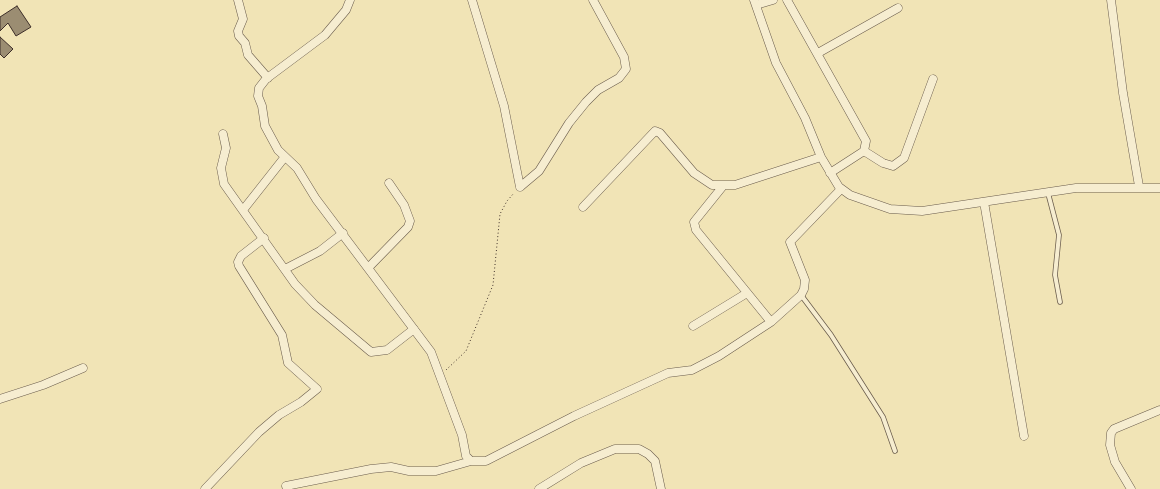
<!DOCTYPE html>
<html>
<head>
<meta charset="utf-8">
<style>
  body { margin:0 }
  canvas { display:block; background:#f1e4b6 }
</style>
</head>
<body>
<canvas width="1160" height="489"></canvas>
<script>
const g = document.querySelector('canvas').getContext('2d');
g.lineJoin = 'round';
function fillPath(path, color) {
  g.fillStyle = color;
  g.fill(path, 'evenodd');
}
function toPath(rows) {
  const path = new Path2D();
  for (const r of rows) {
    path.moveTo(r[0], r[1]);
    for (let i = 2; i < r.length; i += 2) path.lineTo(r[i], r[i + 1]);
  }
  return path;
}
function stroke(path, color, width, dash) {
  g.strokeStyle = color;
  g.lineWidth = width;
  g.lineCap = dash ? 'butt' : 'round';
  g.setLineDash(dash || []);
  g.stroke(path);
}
const building = toPath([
  [17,6,31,27,16,36,8,23,0,31,0,17,17,6],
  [0,37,13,49,4,58,0,54,0,37]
]);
fillPath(building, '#9b8d72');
stroke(building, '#3d2e29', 1);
const service = toPath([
  [1048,193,1059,235,1055,275,1060,302],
  [801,295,831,335,883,417,895,451]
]);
const minor = toPath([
  [238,0,243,19,238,31,239,36,245,43,248,55,268,78],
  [350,0,346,10,325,35,266,79,259,88,258,96,262,106,265,126,278,150,297,168,316,199,431,352,462,435,466,456,471,461,486,461,574,416,668,373,692,370,719,356,771,322,801,295,804,289,805,280,790,242,841,189],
  [472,0,504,106,520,187],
  [754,0,776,63,805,118,821,157,839,187,850,195,890,209,922,211,1076,188,1160,188],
  [787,0,866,141,864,151,830,173],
  [1111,0,1123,93,1139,186],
  [756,5,773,0],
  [818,53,898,8],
  [223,134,226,148,221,168,224,184,295,284,315,305,371,352,387,350,414,329],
  [864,151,883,163,893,166,904,158,933,79],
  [723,186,694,222,696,230,771,322],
  [520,187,539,171,569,123,586,102,598,90,619,78,626,69,624,57,593,0],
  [984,202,1024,436],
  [583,207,655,131,660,133,694,173,712,185,735,185,821,157],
  [243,210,284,158],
  [368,268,408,227,410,221,404,205,389,183],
  [285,269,320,251,343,233],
  [693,326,747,293],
  [0,399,43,385,83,368],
  [286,486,371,469,391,467,409,471,436,471,471,461],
  [205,489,259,432,279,415,301,402,317,389,288,363,282,335,239,266,238,262,241,256,264,238],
  [539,489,581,463,615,449,639,449,648,454,655,461,661,489],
  [1131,489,1115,462,1110,445,1111,433,1114,429,1160,410]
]);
stroke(service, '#6a5c4c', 5.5);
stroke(minor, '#6a5c4c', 9);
stroke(toPath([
  [446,370,466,351,493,285,500,214,507,201,514,193]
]), '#3d2e29', 1, [1, 2.5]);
stroke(service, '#f6edd0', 4);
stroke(minor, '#f6edd0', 8);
</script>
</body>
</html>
